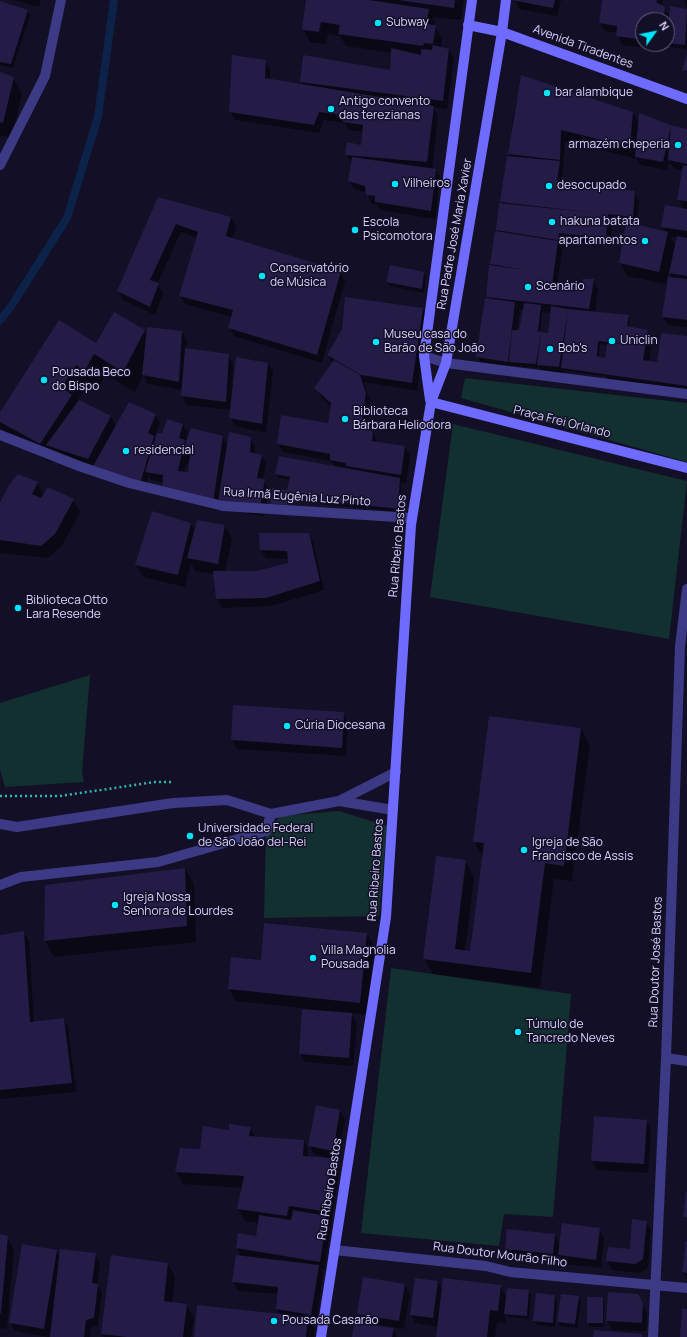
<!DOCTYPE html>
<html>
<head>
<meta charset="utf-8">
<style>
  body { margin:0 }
  #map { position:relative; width:687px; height:1337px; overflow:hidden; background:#130f26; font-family:Manrope,sans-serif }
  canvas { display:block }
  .north { position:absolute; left:635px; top:12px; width:40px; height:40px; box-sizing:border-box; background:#130f26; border:1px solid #625e7d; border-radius:50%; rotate:57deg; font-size:11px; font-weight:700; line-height:16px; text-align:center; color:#d9d4ff }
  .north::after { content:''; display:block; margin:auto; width:14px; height:18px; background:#00e5ff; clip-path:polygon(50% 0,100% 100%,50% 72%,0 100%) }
</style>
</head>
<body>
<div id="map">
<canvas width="687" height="1337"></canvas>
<div class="north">N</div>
</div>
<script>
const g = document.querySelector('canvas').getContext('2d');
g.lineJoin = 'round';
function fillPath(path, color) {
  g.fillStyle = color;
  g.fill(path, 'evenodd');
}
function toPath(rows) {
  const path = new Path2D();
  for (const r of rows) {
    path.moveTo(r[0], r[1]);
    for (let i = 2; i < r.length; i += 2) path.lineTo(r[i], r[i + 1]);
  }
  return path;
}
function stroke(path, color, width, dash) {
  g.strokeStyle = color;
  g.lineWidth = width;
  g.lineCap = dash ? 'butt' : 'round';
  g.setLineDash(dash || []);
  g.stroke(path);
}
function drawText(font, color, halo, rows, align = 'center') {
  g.font = font + ' Manrope,sans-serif';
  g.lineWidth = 3;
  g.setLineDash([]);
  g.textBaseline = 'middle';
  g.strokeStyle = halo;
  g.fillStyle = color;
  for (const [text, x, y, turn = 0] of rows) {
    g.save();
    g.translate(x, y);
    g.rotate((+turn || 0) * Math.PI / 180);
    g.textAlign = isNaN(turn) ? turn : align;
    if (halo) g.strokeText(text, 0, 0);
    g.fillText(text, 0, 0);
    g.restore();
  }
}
fillPath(toPath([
  [465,378,687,403,687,462,461,398],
  [453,424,687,481,669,639,430,597],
  [90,675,82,771,84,782,5,787,0,769,0,703],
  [339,811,387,826,379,916,264,918,266,831,281,816],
  [391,968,571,994,553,1217,504,1214,499,1246,361,1233]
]), '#12302f');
fillPath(toPath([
  [13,0,41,0,39,7],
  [307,0,464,0,461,20,432,17,435,22,435,26,442,39,441,48,449,50,454,59,447,109,433,107,438,116,432,169,435,170,440,178,435,219,381,210,377,204,372,204,367,193,354,189,349,181,352,164,346,155,362,146,363,132,349,130,345,123,324,120,319,133,235,120,230,111,265,61,270,70,270,80,303,86,301,82,391,71,392,53,346,46,340,36,328,34,326,44,310,42,303,29],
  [515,0,561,0,557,16,519,9],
  [603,0,663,0,662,6,670,17,671,7,687,10,687,49,670,47,668,43,669,28,667,30,667,20,643,20,643,44,664,44,663,50,622,45,617,33,605,31,600,23],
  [685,0,687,0,687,8,685,4],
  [0,2,27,11,30,15,13,68,0,65],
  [0,73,13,78,22,93,12,138,0,135],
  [522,76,633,113,639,124,640,115,687,130,687,327,668,325,663,317,673,279,669,271,666,284,627,276,620,263,627,224,612,222,611,246,564,241,563,248,561,248,562,250,557,287,583,290,593,280,598,289,595,313,628,316,630,320,629,328,647,331,652,340,649,362,658,363,687,337,687,393,609,381,606,376,564,371,563,375,543,373,538,365,538,368,513,366,512,370,482,366,478,357,486,300,488,300,487,297,493,266,491,264,498,232,497,230,502,204,501,202,510,157,509,154,513,118],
  [565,141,637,159,641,165,667,170,669,161,674,168,683,170,678,199,684,210,666,206,662,227,665,232,637,226,639,201,634,192,562,183],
  [670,236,677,237,676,246],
  [518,309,524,310,520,331,517,331,520,312],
  [542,312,552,313,549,334,542,336,540,333],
  [600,344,607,345,606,359,599,357],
  [159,198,231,218,236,227,232,239,340,272,345,281,322,363,234,336,230,328,232,317,185,304,181,296,198,238,181,232,157,284,163,293,155,315,123,300,118,291],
  [424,273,426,277,424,293,389,286,387,282],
  [423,309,428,318,417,391,364,382,370,402,366,431,373,432,377,443,405,447,410,456,406,483,401,483,400,512,322,504,320,498,293,496,291,509,274,507,271,503,288,492,291,480,278,478,276,474,335,467,331,461,283,452,278,444,329,424,331,407,321,397,316,388,333,364,328,355],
  [144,331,147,336,182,332,187,341,186,349,228,355,233,363,232,384,268,363,273,372,266,433,235,426,230,417,230,410,187,405,182,396,183,390,148,384,143,375,135,392,105,374,97,391,88,385,78,400,111,417,116,427,155,415,160,423,154,438,156,440,163,434,183,425,188,433,184,444,186,445,222,437,228,446,250,438,255,447,254,454,261,455,266,464,263,480,269,489,264,516,224,510,219,502,217,511,168,496,164,483,151,480,149,476,144,492,93,467,57,455,52,463,8,440,0,426,0,414,96,344],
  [187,462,190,463,189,473,184,473],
  [37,483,44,495,73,500,80,512,62,546,48,558,0,553,0,506],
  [191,524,195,531,225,526,232,539,225,572,257,572,290,564,289,559,266,558,261,550,308,534,313,542,324,590,271,606,222,608,217,599,214,574,195,571,191,563,185,587,143,577,136,565],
  [234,706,343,713,348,722,346,756,237,749,232,740],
  [581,729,590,745,572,881,554,879,540,988,433,974,424,958,465,861,474,877,465,951,471,952,483,857,474,841],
  [185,869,194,884,196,942,54,957,45,941,46,886],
  [24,933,29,941,34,1022,64,1019,68,1027,76,1092,0,1099,0,936],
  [367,934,374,946,367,1015,351,1013,357,1023,353,1066,305,1062,300,1054,303,1008,236,1001,229,989,262,961],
  [340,1111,345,1120,337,1159,331,1158,339,1171,324,1270,320,1269,323,1274,316,1323,310,1322,315,1330,314,1337,195,1337,281,1315,277,1309,279,1294,238,1291,233,1282,237,1256,241,1257,237,1248,239,1235,257,1237,259,1223,245,1221,238,1209,243,1188,183,1184,176,1172,202,1150,230,1131,250,1128,255,1137,304,1141,308,1149,308,1157,330,1159,314,1154,309,1145],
  [646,1121,651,1129,648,1173,597,1170,592,1161],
  [646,1222,651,1230,648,1267,640,1273,612,1270,607,1261,608,1248,630,1250],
  [599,1229,604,1238,601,1268,564,1264,558,1254,557,1262,511,1257,506,1249,555,1235,560,1245],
  [0,1235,7,1237,14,1250,7,1329,0,1328],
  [687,1242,687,1280,683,1272],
  [57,1251,60,1257,95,1254,100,1263,97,1285,102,1293,98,1326,91,1328,90,1337,51,1337,52,1326,51,1326,49,1337,15,1331,10,1323],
  [168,1264,175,1276,172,1303,186,1305,194,1317,191,1337,104,1337,102,1333],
  [438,1282,442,1290,500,1286,507,1298,529,1291,531,1295,529,1319,508,1317,506,1314,505,1323,497,1322,495,1337,437,1337,438,1327,416,1323,411,1315],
  [405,1285,410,1293,404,1329,363,1322,358,1313],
  [609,1293,637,1295,647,1312,646,1331,612,1330,607,1321],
  [555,1296,557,1300,555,1327,537,1325,534,1321],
  [578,1297,581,1301,577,1328,560,1326,558,1321],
  [602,1298,604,1302,604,1327,590,1327,588,1323],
  [393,1329,397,1337,353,1337]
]), '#0007');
stroke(toPath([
  [0,320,10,308,67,218,98,117,114,0]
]), '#0c2248', 8);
fillPath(toPath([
  [306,0,369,0,429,9,426,24,436,25,433,44,424,43,423,46,338,34,340,25,321,22,319,32,302,30],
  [398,0,455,0,454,8],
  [512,0,555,0,553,8],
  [602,0,657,0,656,2,665,7,664,20,643,20,643,40,616,36,617,26,599,23],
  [0,1,28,10,11,64,0,62],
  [670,6,687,9,685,45,667,43],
  [433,45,449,49,443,101,300,82,303,55,390,70,391,48,421,55,421,49,432,50],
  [687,54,687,71,682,70],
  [232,55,266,60,265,78,434,106,427,162,345,155,347,142,361,145,363,125,343,122,343,115,319,112,314,125,229,112],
  [0,72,14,77,3,123,0,122],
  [521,75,633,112,630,147,561,130,560,160,508,154],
  [639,113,671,125,663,162,635,157],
  [671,125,687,129,687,164,668,160],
  [507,156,560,161,557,181,635,191,633,217,608,214,606,238,559,233,558,240,496,230,499,203,605,214,500,202],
  [352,157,436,169,431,211,375,202,375,196,366,195,365,186,348,181],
  [683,165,687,166,687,201,677,200],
  [158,197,231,217,226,236,341,271,317,355,228,328,233,310,179,296,198,232,176,224,150,280,159,283,150,307,117,291],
  [665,205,687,209,687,231,661,227],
  [626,222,668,232,659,272,619,263],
  [495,231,558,241,552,285,582,289,583,279,594,279,589,309,486,297,489,265,525,270,490,264],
  [677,236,687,238,687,276,669,273],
  [390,265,424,272,422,289,386,282],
  [668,277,687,279,687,320,662,317],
  [345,297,423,308,412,383,361,375,327,355,342,329],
  [485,298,515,302,508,362,476,357],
  [524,303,541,305,538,331,541,332,536,364,509,362,512,330,519,330],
  [551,306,568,309,559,367,537,365,541,332,548,333],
  [568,309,629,315,627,326,648,330,643,360,657,362,661,333,687,336,687,386,561,368],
  [598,341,622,344,607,344,605,358,597,356],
  [114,312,145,330,123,372,94,354,85,371,76,365,62,387,72,395,40,444,0,422,0,412,59,320,96,343],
  [147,327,182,331,179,382,142,375],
  [185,348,229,354,226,402,181,396],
  [236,357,268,363,262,424,229,418],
  [334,360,360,375,366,393,361,429,373,431,372,441,405,446,401,475,346,466,346,463,330,460,330,454,277,444,281,415,328,423,331,403,314,388],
  [79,400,111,416,88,459,46,445],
  [129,402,156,414,148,433,154,436,140,484,93,466],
  [167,419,183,424,179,438,185,440,178,471,188,472,190,455,182,454,191,428,223,436,213,503,162,488,163,475,145,472,157,433,162,433],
  [229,432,251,437,250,452,262,455,257,478,265,479,260,508,218,502],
  [279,456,400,478,398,509,318,500,319,495,291,492,289,505,270,504,272,488,287,490,290,477,275,474],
  [18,474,38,482,32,494,41,498,48,487,74,499,55,534,41,546,0,540,0,503,9,485],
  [152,511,191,523,178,575,135,565],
  [197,520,225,525,218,564,187,558],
  [259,533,309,533,320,581,266,598,216,599,213,571,257,571,288,563,287,551,260,550],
  [233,705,344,712,342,748,231,740],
  [489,716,581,728,564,866,545,863,531,973,423,959,436,856,466,860,455,949,470,951,484,843,473,842],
  [185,868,187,926,44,941,45,885],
  [264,923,367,933,360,1003,228,989,231,957,261,960],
  [24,931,30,1022,64,1018,72,1083,0,1090,0,935],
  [302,1009,352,1013,349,1058,299,1054],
  [316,1105,340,1110,333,1151,308,1146],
  [594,1116,647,1120,644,1164,591,1161],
  [229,1124,251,1127,249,1136,304,1140,303,1156,332,1158,323,1211,289,1206,287,1216,237,1209,244,1176,175,1172,180,1148,200,1149,203,1126,229,1130],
  [686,1192,687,1192,687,1217,683,1217],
  [293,1210,327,1216,320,1262,236,1248,238,1233,256,1236,259,1215,291,1220],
  [632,1219,647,1221,643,1259,635,1264,606,1261,608,1247,630,1249],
  [562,1223,600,1228,596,1260,558,1255],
  [507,1229,555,1234,553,1254,505,1249],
  [0,1234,8,1236,1,1313,0,1313],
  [686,1241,687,1241,687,1273,682,1272],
  [22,1244,57,1250,44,1329,9,1323],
  [60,1249,96,1253,92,1283,98,1284,94,1318,86,1320,84,1337,50,1337],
  [111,1255,168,1263,164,1301,187,1304,183,1337,127,1337,101,1334],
  [236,1255,319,1265,311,1315,276,1309,278,1287,232,1282],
  [363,1277,405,1284,399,1321,357,1314],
  [415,1278,438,1281,433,1318,410,1315],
  [443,1278,501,1285,498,1311,490,1310,487,1337,436,1337],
  [507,1288,529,1290,527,1316,504,1314],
  [608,1292,638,1294,643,1303,642,1323,606,1321],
  [536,1293,555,1295,553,1323,533,1321],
  [561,1294,579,1296,575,1324,557,1322],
  [587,1297,603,1297,603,1323,587,1323],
  [197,1305,308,1317,306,1337,194,1337],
  [682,1309,687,1309,687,1337,680,1337],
  [354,1323,394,1328,392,1337,352,1337],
  [594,1330,642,1334,642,1337,593,1337]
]), '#241b47');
stroke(toPath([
  [0,796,60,796,155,782,171,782]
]), '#2fb8b0', 2.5, [2, 3]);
stroke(toPath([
  [339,801,393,810],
  [0,824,17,827,173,803,227,800,271,814],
  [0,885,21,877,158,862,266,831,271,814,339,801,396,772]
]), '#3d3a85', 10);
stroke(toPath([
  [0,165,45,76,61,0],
  [424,356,446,363,687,394],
  [0,435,79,466,129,483,223,506,412,518],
  [666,1058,687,1061],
  [334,1250,486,1266,510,1272,687,1288],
  [653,1337,666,1058,680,646,687,589]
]), '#3d3a85', 10);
stroke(toPath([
  [468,25,502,32,687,99],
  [430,400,424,356,472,0],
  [431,402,687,468],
  [321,1337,386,917,411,525,431,402,446,363,502,32,506,0]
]), '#6f6bff', 10);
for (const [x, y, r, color] of [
  [378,23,4,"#00e5ff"],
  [547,93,4,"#00e5ff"],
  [331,109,4,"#00e5ff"],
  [678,145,4,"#00e5ff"],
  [395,184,4,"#00e5ff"],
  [549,186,4,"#00e5ff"],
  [552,222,4,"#00e5ff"],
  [355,230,4,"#00e5ff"],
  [645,241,4,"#00e5ff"],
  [262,276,4,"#00e5ff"],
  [528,287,4,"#00e5ff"],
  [612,341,4,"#00e5ff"],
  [376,342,4,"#00e5ff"],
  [550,349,4,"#00e5ff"],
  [44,380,4,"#00e5ff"],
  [345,419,4,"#00e5ff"],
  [126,451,4,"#00e5ff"],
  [18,608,4,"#00e5ff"],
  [287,726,4,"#00e5ff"],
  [190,836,4,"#00e5ff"],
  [524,850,4,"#00e5ff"],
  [115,905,4,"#00e5ff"],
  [313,958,4,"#00e5ff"],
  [518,1032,4,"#00e5ff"],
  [274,1321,4,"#00e5ff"]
]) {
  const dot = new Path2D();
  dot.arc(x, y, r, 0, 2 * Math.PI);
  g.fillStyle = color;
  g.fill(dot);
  stroke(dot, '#130f26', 1.5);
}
drawText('12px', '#d9d4ff', '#130f26', [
  ["Subway",386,23],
  ["bar alambique",555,93],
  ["Antigo convento",339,102],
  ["das terezianas",339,116],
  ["armazém cheperia",670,145,"right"],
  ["Vilheiros",403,184],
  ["desocupado",557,186],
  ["hakuna batata",560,222],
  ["Escola",363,223],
  ["Psicomotora",363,237],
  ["apartamentos",637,241,"right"],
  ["Conservatório",270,269],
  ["de Música",270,283],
  ["Scenário",536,287],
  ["Museu casa do",384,335],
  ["Barão de São João",384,349],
  ["Uniclin",620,341],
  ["Bob's",558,349],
  ["Pousada Beco",52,373],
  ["do Bispo",52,387],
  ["Biblioteca",353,412],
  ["Bárbara Heliodora",353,426],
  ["residencial",134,451],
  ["Biblioteca Otto",26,601],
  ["Lara Resende",26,615],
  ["Cúria Diocesana",295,726],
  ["Universidade Federal",198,829],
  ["de São João del-Rei",198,843],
  ["Igreja de São",532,843],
  ["Francisco de Assis",532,857],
  ["Igreja Nossa",123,898],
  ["Senhora de Lourdes",123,912],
  ["Villa Magnolia",321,951],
  ["Pousada",321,965],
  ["Túmulo de",526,1025],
  ["Tancredo Neves",526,1039],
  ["Pousada Casarão",282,1321]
], 'left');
drawText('12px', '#d9d4ff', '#130f26', [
  ["Avenida Tiradentes",583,47,20],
  ["Rua Padre José Maria Xavier",455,234,-80],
  ["Praça Frei Orlando",562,422,14],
  ["Rua Irmã Eugênia Luz Pinto",297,497,4],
  ["Rua Ribeiro Bastos",398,546,-85],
  ["Rua Ribeiro Bastos",376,870,-86],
  ["Rua Doutor José Bastos",656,962,-88],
  ["Rua Ribeiro Bastos",330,1189,-81],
  ["Rua Doutor Mourão Filho",500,1255,7]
]);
</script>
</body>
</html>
